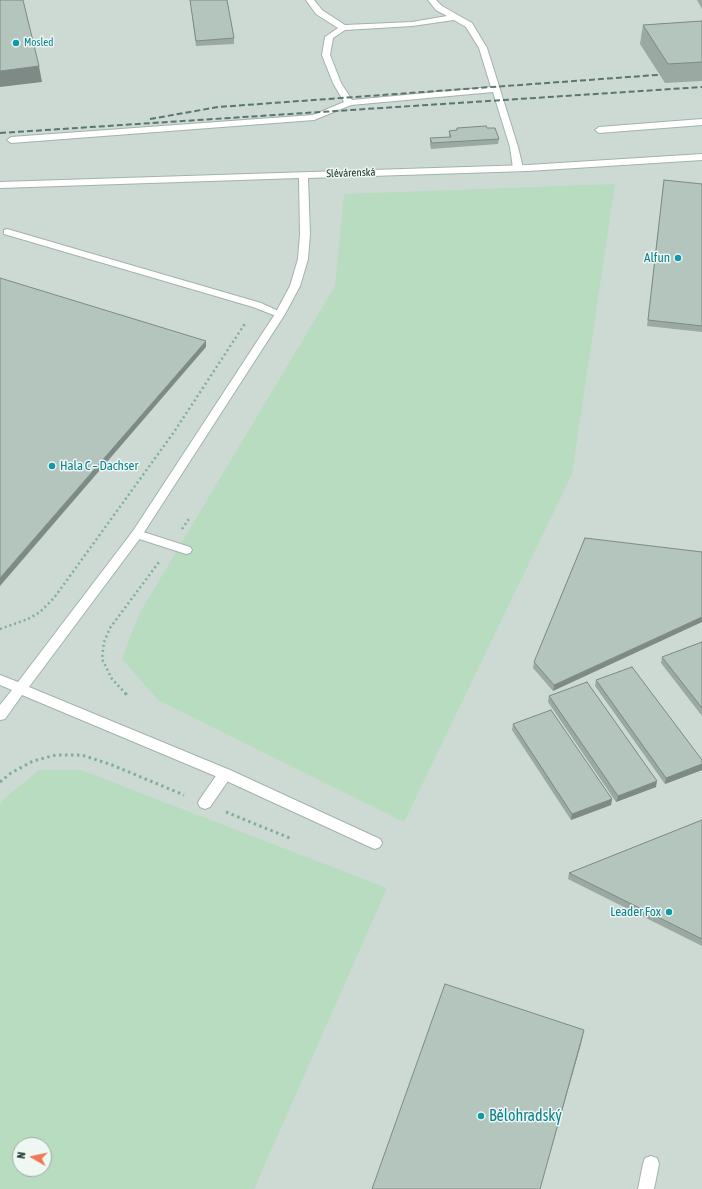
<!DOCTYPE html>
<html>
<head>
<meta charset="utf-8">
<style>
  body { margin:0 }
  #map { position:relative; width:702px; height:1189px; overflow:hidden; background:#dfeae5; font-family:"Asap Condensed",sans-serif }
  canvas { display:block }
  .north { position:absolute; left:12px; top:1137px; width:40px; height:40px; box-sizing:border-box; background:#eff7f3; border:1px solid #9caba6; border-radius:50%; rotate:279deg; font-size:11px; font-weight:700; line-height:16px; text-align:center; color:#203a32 }
  .north::after { content:''; display:block; margin:auto; width:14px; height:18px; background:#f27755; clip-path:polygon(50% 0,100% 100%,50% 72%,0 100%) }
</style>
</head>
<body>
<div id="map">
<canvas width="702" height="1189"></canvas>
<div class="north">N</div>
</div>
<script>
const g = document.querySelector('canvas').getContext('2d');
g.lineJoin = 'round';
function fillPath(path, color) {
  g.fillStyle = color;
  g.fill(path, 'evenodd');
}
function toPath(rows) {
  const path = new Path2D();
  for (const r of rows) {
    path.moveTo(r[0], r[1]);
    for (let i = 2; i < r.length; i += 2) path.lineTo(r[i], r[i + 1]);
  }
  return path;
}
function stroke(path, color, width, dash) {
  g.strokeStyle = color;
  g.lineWidth = width;
  g.lineCap = dash ? 'butt' : 'round';
  g.setLineDash(dash || []);
  g.stroke(path);
}
function drawText(font, color, halo, rows, align = 'center') {
  g.font = font + ' "Asap Condensed",sans-serif';
  g.lineWidth = 3;
  g.setLineDash([]);
  g.textBaseline = 'middle';
  g.strokeStyle = halo;
  g.fillStyle = color;
  for (const [text, x, y, turn = 0] of rows) {
    g.save();
    g.translate(x, y);
    g.rotate((+turn || 0) * Math.PI / 180);
    g.textAlign = isNaN(turn) ? turn : align;
    if (halo) g.strokeText(text, 0, 0);
    g.fillText(text, 0, 0);
    g.restore();
  }
}
fillPath(toPath([
  [0,0,702,0,702,1189,0,1189],
  [20,1145,44,1145,44,1169,20,1169]
]), '#cddad4');
fillPath(toPath([
  [615,184,572,474,404,822,158,700,122,659,139,614,335,286,344,194],
  [39,770,81,770,387,888,254,1189,0,1189,0,805,5,798],
  [20,1145,44,1145,44,1169,20,1169]
]), '#b7dcc0');
const service = toPath([
  [306,0,314,0,322,10,345,25,412,22,447,16,436,10,428,0,436,0,442,6,472,23,487,48,518,147,523,168,521,170,515,170,513,168,510,147,493,92,351,105,314,120,11,143,7,140,11,137,313,115,344,102,333,83,322,55,325,37,338,28,316,14,306,0],
  [454,20,466,27,479,48,491,87,352,100,341,83,330,55,333,38,345,30,412,26,454,20],
  [702,119,702,125,599,133,595,130,599,127,702,119],
  [7,229,261,303,285,314,280,317,276,316,253,307,4,234,4,230,7,229],
  [137,530,190,547,192,550,190,553,186,554,133,537,131,534,133,531,137,530],
  [225,769,230,770,232,774,230,778,210,807,205,809,200,807,198,803,200,799,220,770,225,769],
  [651,1156,657,1158,659,1164,654,1189,638,1189,643,1164,645,1158,651,1156]
]);
const minor = toPath([
  [702,154,702,160,528,171,308,178,310,234,308,259,300,286,285,314,141,537,29,687,230,770,380,839,382,843,380,847,375,849,370,847,220,778,22,695,5,719,0,720,0,705,12,690,0,685,0,675,18,682,133,531,275,314,290,286,298,259,300,234,299,178,0,188,0,182,528,165,702,154]
]);
stroke(service, '#a2b2ac', 2);
stroke(minor, '#a2b2ac', 2);
stroke(toPath([
  [182,529,189,519],
  [0,629,28,619,40,612,54,598,174,432,246,322],
  [126,694,112,679,102,659,104,642,110,628,159,562]
]), '#7fae9e', 2.5, [2, 3]);
stroke(toPath([
  [125,693,128,696],
  [0,782,11,773,33,761,56,755,82,755,112,765,184,795],
  [226,812,292,839]
]), '#7fae9e', 3, [2.5, 3.5]);
fillPath(service, '#fff');
fillPath(minor, '#fff');
stroke(toPath([
  [150,119,218,107,670,74],
  [0,133,702,87]
]), '#5a766e', 2, [6, 3]);
fillPath(toPath([
  [190,0,227,0,234,38,234,44,196,46],
  [697,0,702,0,702,9],
  [702,21,702,81,665,83,640,44,643,25],
  [457,128,487,128,499,139,498,144,431,149,430,144,430,138,449,137,449,131,456,130],
  [702,184,702,332,647,326,663,186],
  [585,538,553,691,533,668,534,662],
  [702,642,702,716,661,663,662,657],
  [596,680,702,760,702,770,665,784,595,686],
  [549,696,656,787,616,802,548,702],
  [513,724,612,799,611,805,571,820,512,730],
  [702,820,702,946,568,879,569,873]
]), '#9ba9a3');
fillPath(toPath([
  [39,66,42,82,0,87,0,71],
  [206,341,206,347,0,586,0,578],
  [702,617,702,622,553,691,554,685],
  [702,764,702,770,665,784,666,778],
  [657,781,656,787,616,802,618,796],
  [612,799,611,805,571,820,572,814],
  [584,1030,581,1044,540,1189]
]), '#7e8a85');
const building = toPath([
  [0,0,23,0,39,66,0,71,0,0],
  [190,0,227,0,234,38,196,41,190,0],
  [702,21,702,62,668,64,643,25,702,21],
  [486,126,487,128,495,128,499,139,432,143,430,138,451,137,449,131,457,130,457,128,486,126],
  [664,180,702,184,702,326,648,320,664,180],
  [0,278,206,341,0,578,0,278],
  [585,538,702,552,702,617,554,685,534,662,585,538],
  [702,642,702,708,662,657,702,642],
  [632,667,702,760,702,764,666,778,596,680,632,667],
  [587,682,657,781,618,796,549,696,587,682],
  [551,710,612,799,572,814,513,724,551,710],
  [702,820,702,939,569,873,702,820],
  [445,984,584,1030,540,1189,372,1189,445,984]
]);
fillPath(building, '#b4c5be');
stroke(building, '#7e8a85', 1);
for (const [x, y, r, color] of [
  [16,43,4,"#0f9aa8"],
  [678,258,4,"#0f9aa8"],
  [52,466,4,"#0f9aa8"],
  [669,912,4,"#0f9aa8"],
  [481,1116,4,"#0f9aa8"]
]) {
  const dot = new Path2D();
  dot.arc(x, y, r, 0, 2 * Math.PI);
  g.fillStyle = color;
  g.fill(dot);
  stroke(dot, '#eff7f3', 1.5);
}
drawText('11px', '#0d838f', '#eff7f3', [
  ["Mosled",24,43]
], 'left');
drawText('11px', '#203a32', '#eff7f3', [
  ["Slévárenská",351,173,-2]
]);
drawText('13px', '#0d838f', '#eff7f3', [
  ["Alfun",670,258],
  ["Hala C – Dachser",60,466,"left"],
  ["Leader Fox",661,912]
], 'right');
drawText('16px', '#0d838f', '#eff7f3', [
  ["Bělohradský",489,1116]
], 'left');
</script>
</body>
</html>
